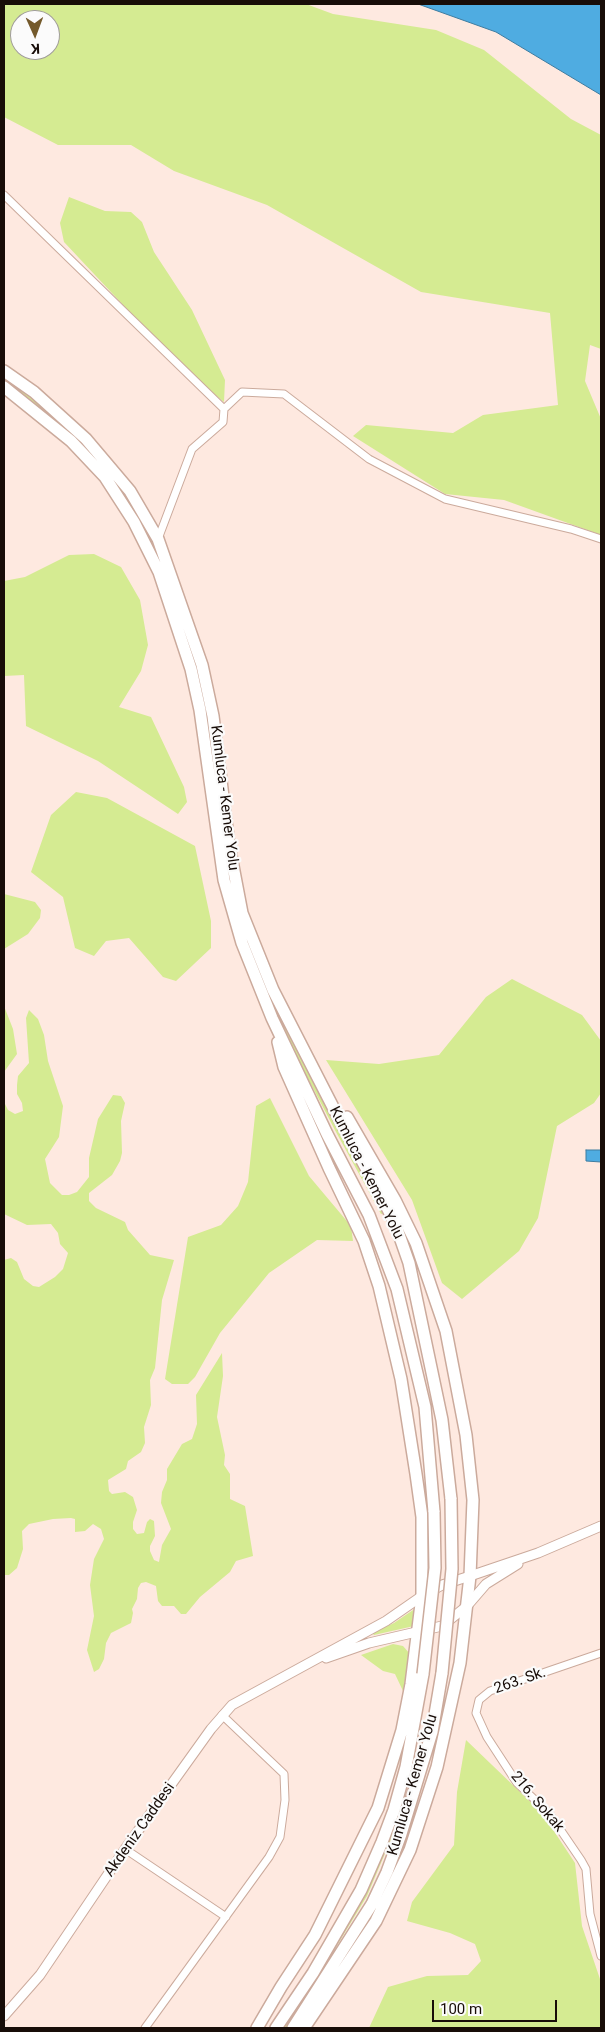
<!DOCTYPE html>
<html>
<head>
<meta charset="utf-8">
<style>
  body { margin:0 }
  #map { position:relative; width:605px; height:2032px; overflow:hidden; background:#fee9e0; font-family:Roboto,sans-serif }
  canvas { display:block }
  .frame { position:absolute; inset:0; border:5px solid #180d08; pointer-events:none }
  .north { position:absolute; left:10px; top:10px; width:50px; height:50px; box-sizing:border-box; background:#fbfbfb; border:1px solid #a09c9a; border-radius:50%; rotate:178deg; font-size:14px; font-weight:700; line-height:20px; text-align:center; color:#180d08 }
  .north::after { content:''; display:block; margin:auto; width:18px; height:22px; background:#745a2c; clip-path:polygon(50% 0,100% 100%,50% 72%,0 100%) }
  .scale { position:absolute; left:432px; top:2000px; width:125px; height:22px; box-sizing:border-box; border:2px solid #180d08; border-top:0; padding-left:6px; font-size:15px; line-height:18px; white-space:nowrap; color:#180d08; -webkit-text-stroke:4px #fbfbfb; paint-order:stroke }
</style>
</head>
<body>
<div id="map">
<canvas width="605" height="2032"></canvas>
<div class="frame"></div>
<div class="north">K</div>
<div class="scale">100 m</div>
</div>
<script>
const g = document.querySelector('canvas').getContext('2d');
g.lineJoin = 'round';
function fillPath(path, color) {
  g.fillStyle = color;
  g.fill(path, 'evenodd');
}
function toPath(rows) {
  const path = new Path2D();
  for (const r of rows) {
    path.moveTo(r[0], r[1]);
    for (let i = 2; i < r.length; i += 2) path.lineTo(r[i], r[i + 1]);
  }
  return path;
}
function stroke(path, color, width, dash) {
  g.strokeStyle = color;
  g.lineWidth = width;
  g.lineCap = dash ? 'butt' : 'round';
  g.setLineDash(dash || []);
  g.stroke(path);
}
function drawText(font, color, halo, rows, align = 'center') {
  g.font = font + ' Roboto,sans-serif';
  g.lineWidth = 4.5;
  g.setLineDash([]);
  g.textBaseline = 'middle';
  g.strokeStyle = halo;
  g.fillStyle = color;
  for (const [text, x, y, turn = 0] of rows) {
    g.save();
    g.translate(x, y);
    g.rotate((+turn || 0) * Math.PI / 180);
    g.textAlign = isNaN(turn) ? turn : align;
    if (halo) g.strokeText(text, 0, 0);
    g.fillText(text, 0, 0);
    g.restore();
  }
}
fillPath(toPath([
  [4,4,306,4,333,14,436,30,484,50,571,119,601,135,601,349,590,345,585,381,601,419,601,535,504,500,445,494,353,436,366,425,453,433,483,415,558,405,550,313,421,292,267,205,174,171,131,145,58,145,4,117],
  [20,20,50,20,50,50,20,50],
  [69,197,105,211,131,212,142,222,154,252,192,310,225,380,224,402,185,371,64,242,60,223],
  [4,376,26,392,82,439,112,475,142,518,154,542,197,659,257,964,285,1028,385,1213,381,1214,336,1132,282,1029,255,967,227,876,211,755,160,566,78,442,48,415,4,382],
  [94,554,121,567,140,600,148,645,141,671,119,707,151,717,184,787,187,802,178,814,98,761,26,726,24,675,4,676,4,581,25,577,69,555],
  [76,792,107,798,195,846,211,921,211,948,176,981,163,977,129,938,106,941,94,956,75,948,63,897,31,872,51,815],
  [4,894,35,902,41,910,40,918,28,934,4,949],
  [512,979,582,1015,601,1041,601,1093,594,1103,557,1126,538,1218,519,1251,462,1299,442,1283,412,1200,326,1060,379,1064,439,1055,486,997],
  [4,1006,13,1029,17,1054,4,1072],
  [29,1010,38,1019,44,1035,48,1061,63,1106,59,1137,45,1159,50,1183,62,1195,69,1195,77,1192,89,1177,89,1158,98,1119,113,1095,121,1096,125,1103,121,1121,122,1153,120,1161,112,1175,89,1193,89,1201,96,1208,125,1222,128,1230,150,1255,174,1260,162,1300,155,1368,150,1380,151,1405,144,1427,145,1443,141,1452,128,1461,126,1469,108,1480,109,1491,112,1494,125,1492,133,1497,137,1510,133,1522,133,1529,137,1534,144,1533,147,1522,150,1519,154,1521,155,1536,150,1546,150,1551,154,1560,159,1562,162,1545,171,1529,161,1503,162,1492,167,1480,167,1469,182,1444,192,1439,197,1424,196,1395,222,1353,223,1376,217,1417,225,1455,224,1465,230,1474,230,1499,245,1506,253,1556,236,1561,230,1572,200,1597,186,1614,181,1614,174,1606,162,1606,158,1601,156,1586,146,1582,141,1583,138,1588,137,1599,132,1609,133,1613,131,1623,111,1633,106,1643,104,1659,99,1669,94,1672,87,1650,94,1616,90,1585,94,1559,104,1539,101,1529,93,1524,85,1531,75,1532,75,1519,71,1518,53,1519,29,1524,22,1531,23,1549,17,1568,9,1575,4,1575,4,1260,11,1258,17,1262,24,1279,33,1286,39,1287,55,1277,63,1269,68,1253,60,1244,58,1233,51,1224,27,1225,4,1214,4,1102,8,1110,15,1114,23,1111,22,1103,17,1094,17,1085,18,1076,29,1063,26,1018],
  [270,1098,309,1176,351,1226,353,1241,317,1240,269,1273,220,1333,195,1377,188,1384,172,1384,165,1379,188,1237,221,1225,238,1206,248,1182,256,1106],
  [416,1608,414,1626,374,1635,372,1633,394,1623],
  [393,1644,403,1646,410,1654,403,1691,395,1674,383,1671,361,1655],
  [466,1740,542,1813,575,1863,582,1926,601,1982,601,2028,369,2028,388,1987,427,1976,468,1975,481,1961,475,1944,450,1933,407,1921,412,1902,454,1845,457,1792],
  [403,1811,367,1896,287,2028,282,2028,399,1812]
]), '#d5eb92');
const water = toPath([
  [418,4,601,4,601,95,496,32,418,4],
  [586,1150,601,1150,601,1162,586,1161,586,1150]
]);
fillPath(water, '#4face1');
stroke(water, '#3e7ca0', 1);
const minor = toPath([
  [4,195,224,409,242,392,284,394,369,459,445,499,571,529,601,539],
  [158,539,192,449,223,422,224,409],
  [601,1653,490,1691,479,1700,476,1713,487,1737,517,1783,549,1813,581,1860,586,1869,590,1914,601,1956],
  [125,1849,226,1917],
  [145,2028,269,1857,280,1837,285,1800,284,1774,222,1715]
]);
const tertiary = toPath([
  [470,1576,538,1553,601,1526],
  [467,1606,486,1584,518,1564]
]);
const secondary = toPath([
  [326,1658,369,1643,442,1626,467,1606],
  [4,2016,40,1975,125,1849,211,1729,232,1705,386,1621,422,1596,442,1585,470,1576]
]);
const trunk = toPath([
  [4,371,34,392,86,439,130,491,158,539,202,665,213,716,229,845,242,913,273,990,336,1113,377,1188,395,1223,409,1263,442,1420,451,1499],
  [4,387,71,441,105,477,134,522,159,572,191,669,200,710,224,880,242,943,272,1018,327,1134,369,1215,397,1289,425,1407,434,1512],
  [257,2028,281,1987,315,1935,378,1808,402,1730,411,1684,422,1596,422,1517,416,1474,401,1379,379,1286,364,1241,329,1168,284,1067,278,1042],
  [276,2028,313,1973,361,1890,382,1842,394,1810,406,1767,423,1674],
  [293,2028,372,1904,387,1872,401,1834,432,1732,442,1673],
  [304,2028,376,1921,410,1850,437,1767,460,1663,470,1576,473,1500,466,1435,446,1331,416,1243,395,1200,347,1117]
]);
stroke(minor, '#cbaa9c', 9);
stroke(tertiary, '#cbaa9c', 11);
stroke(secondary, '#cbaa9c', 11);
stroke(trunk, '#cbaa9c', 14);
stroke(minor, '#fff', 7);
stroke(tertiary, '#fff', 9);
stroke(secondary, '#fff', 9);
stroke(trunk, '#fff', 11);
const trunkBridge = toPath([
  [442,1673,452,1569,451,1499],
  [423,1674,435,1568,434,1512]
]);
stroke(trunkBridge, '#cbaa9c', 14, []);
stroke(trunkBridge, '#fff', 11);
drawText('15px', '#180d08', '#fbfbfb', [
  ["Kumluca - Kemer Yolu",224,798,83],
  ["Kumluca - Kemer Yolu",366,1173,63],
  ["263. Sk.",520,1681,-19],
  ["Kumluca - Kemer Yolu",413,1785,-74],
  ["216. Sokak",537,1802,50],
  ["Akdeniz Caddesi",140,1830,-55]
]);
</script>
</body>
</html>
